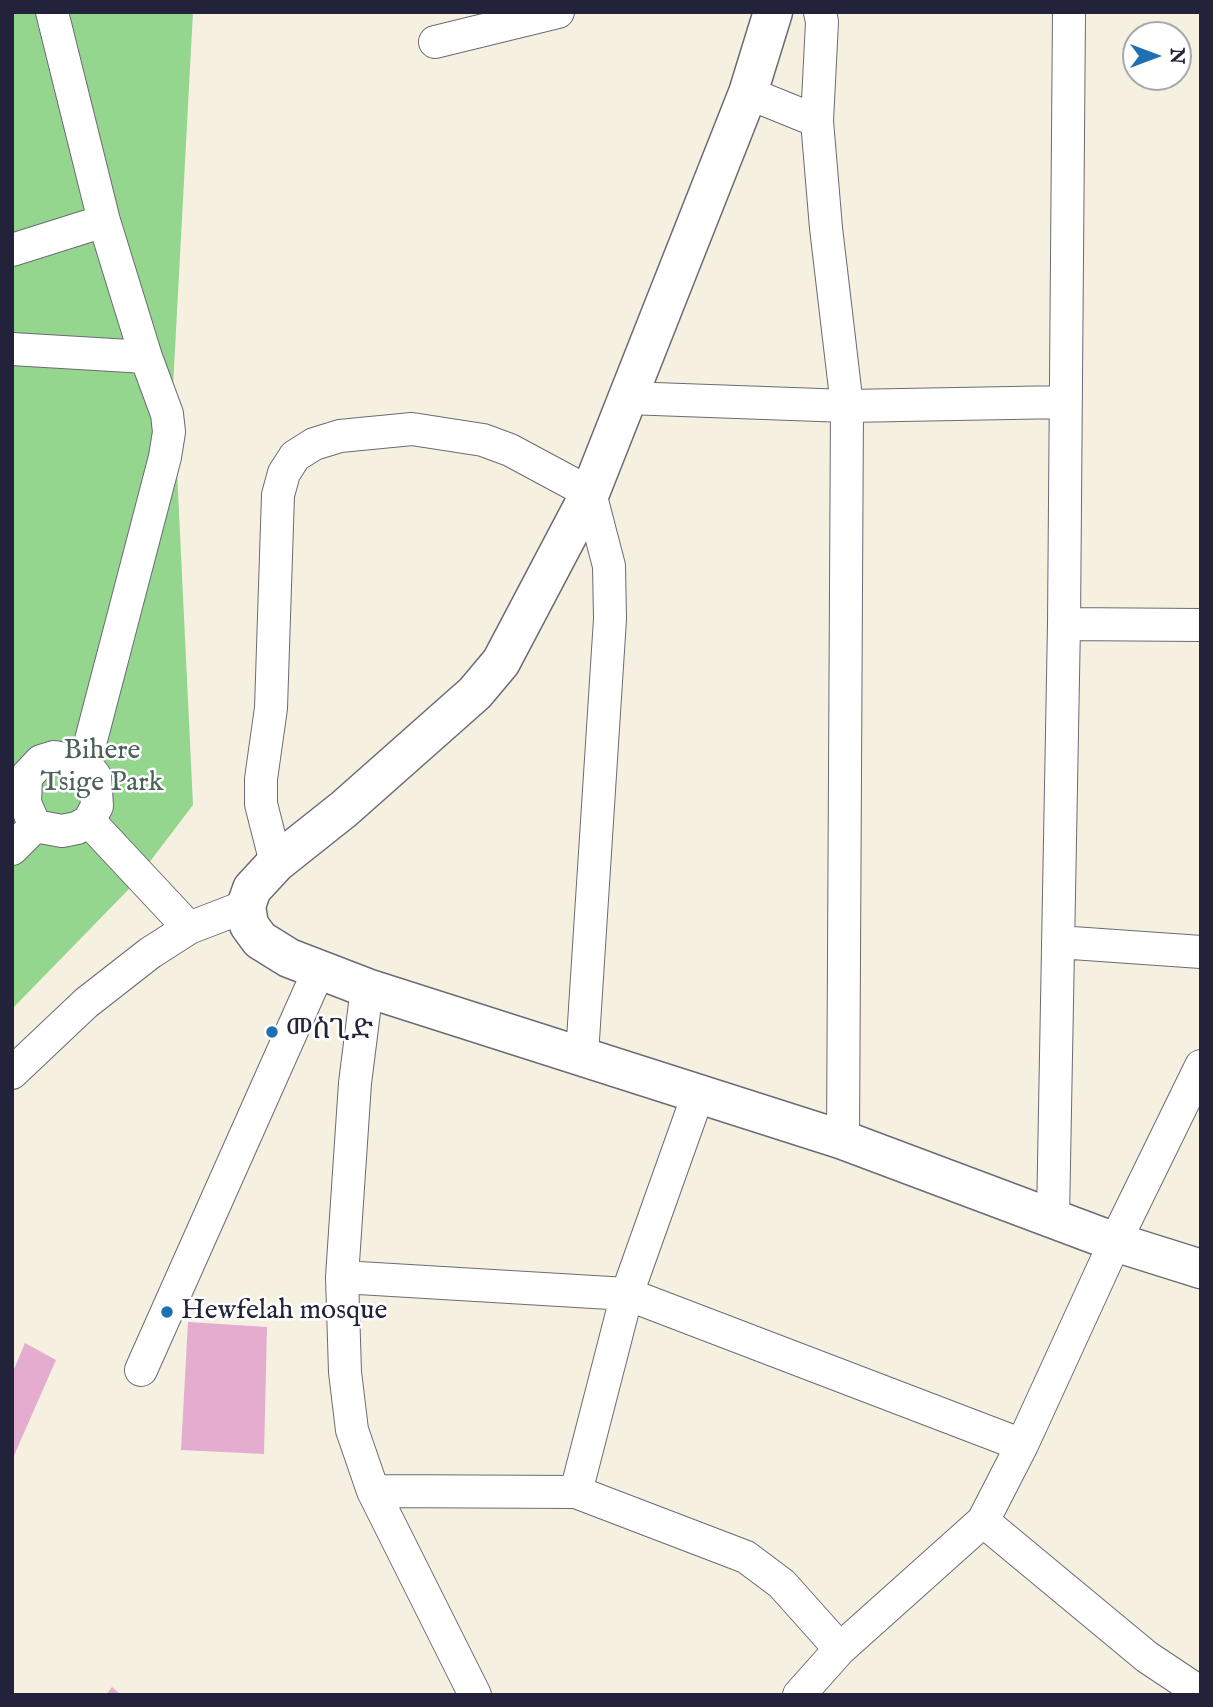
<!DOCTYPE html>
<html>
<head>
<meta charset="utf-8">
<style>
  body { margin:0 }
  #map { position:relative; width:1213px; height:1707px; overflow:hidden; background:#f6f0e0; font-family:"IM FELL English",serif }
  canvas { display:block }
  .frame { position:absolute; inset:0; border:14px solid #22223b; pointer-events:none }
  .north { position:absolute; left:1122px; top:21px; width:70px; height:70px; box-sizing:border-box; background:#fff; border:2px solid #a7a7b1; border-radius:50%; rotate:90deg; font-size:19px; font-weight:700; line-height:28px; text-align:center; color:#22223b }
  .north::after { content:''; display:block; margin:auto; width:24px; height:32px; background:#1f6fb2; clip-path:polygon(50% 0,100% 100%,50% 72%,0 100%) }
</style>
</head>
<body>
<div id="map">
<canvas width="1213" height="1707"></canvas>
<div class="frame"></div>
<div class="north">N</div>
</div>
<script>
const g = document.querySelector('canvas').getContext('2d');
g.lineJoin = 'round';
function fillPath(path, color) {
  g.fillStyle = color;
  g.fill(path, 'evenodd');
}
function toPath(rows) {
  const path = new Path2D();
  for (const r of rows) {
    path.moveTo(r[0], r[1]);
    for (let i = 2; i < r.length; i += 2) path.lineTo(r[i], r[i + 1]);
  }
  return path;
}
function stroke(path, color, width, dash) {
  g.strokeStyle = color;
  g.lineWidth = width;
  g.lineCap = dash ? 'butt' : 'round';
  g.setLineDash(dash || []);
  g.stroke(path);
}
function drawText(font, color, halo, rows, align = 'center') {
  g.font = font + ' "IM FELL English","Noto Serif Ethiopic",serif';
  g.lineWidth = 5;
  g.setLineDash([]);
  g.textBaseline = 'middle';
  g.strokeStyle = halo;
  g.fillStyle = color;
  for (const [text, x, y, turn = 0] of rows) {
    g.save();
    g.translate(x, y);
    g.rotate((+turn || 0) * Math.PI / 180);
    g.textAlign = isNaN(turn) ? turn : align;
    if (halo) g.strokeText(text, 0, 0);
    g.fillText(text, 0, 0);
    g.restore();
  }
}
fillPath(toPath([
  [12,12,193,12,173,387,193,805,129,889,12,1009]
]), '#94d68d');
fillPath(toPath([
  [188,1322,267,1327,264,1454,181,1450],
  [25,1343,56,1360,12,1460,12,1374],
  [112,1687,121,1695,106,1695]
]), '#e4accf');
const minor = toPath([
  [52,12,104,221,146,357,167,414,169,432,165,457,85,763],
  [435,42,558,12],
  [748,93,817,121,826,228,847,406,843,1140],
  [817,121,822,22,820,12],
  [12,250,104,221],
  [12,349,146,357],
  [627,398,847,406,1065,402],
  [1064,624,1201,625],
  [54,757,85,763,95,776,97,806,89,821,77,828,62,831,35,826,25,803,26,777,41,761,54,757],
  [89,821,189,928],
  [12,849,35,826],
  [276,863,261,804,261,779,271,708,278,495,284,473,295,456,314,444,340,436,412,429,483,440,510,450,590,493,609,566,610,619,582,1055],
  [1058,942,1201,952],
  [367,988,355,1083,342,1277,345,1372,352,1430,373,1491,475,1695],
  [12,1073,86,1003,150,953,189,928,246,906],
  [1053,1218,1064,624,1069,12],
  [342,1277,627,1294,1022,1445],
  [141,1370,319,970],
  [373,1491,576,1492,746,1557,782,1584,840,1649],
  [576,1492,627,1294,699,1092],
  [983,1521,1147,1657,1201,1693],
  [799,1695,840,1649,983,1521,1022,1445,1115,1242,1201,1066]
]);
const major = toPath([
  [773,12,748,93,590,493,501,662,475,693,344,809,276,863,252,889,246,906,249,925,260,940,289,958,367,988,843,1140,1115,1242,1201,1269]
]);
stroke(minor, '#6c6a75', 34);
stroke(major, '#6c6a75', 41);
stroke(minor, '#fff', 32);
stroke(major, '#fff', 38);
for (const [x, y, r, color] of [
  [272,1032,7,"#1f6fb2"],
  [167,1312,7,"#1f6fb2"]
]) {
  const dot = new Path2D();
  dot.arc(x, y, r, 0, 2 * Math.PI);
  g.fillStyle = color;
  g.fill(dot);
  stroke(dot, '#fff', 2.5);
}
drawText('28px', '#4a6158', '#fff', [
  ["Bihere",102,752],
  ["Tsige Park",102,784]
]);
drawText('28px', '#22223b', '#fff', [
  ["መስጊድ",286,1032],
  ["Hewfelah mosque",181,1312]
], 'left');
</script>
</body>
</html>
